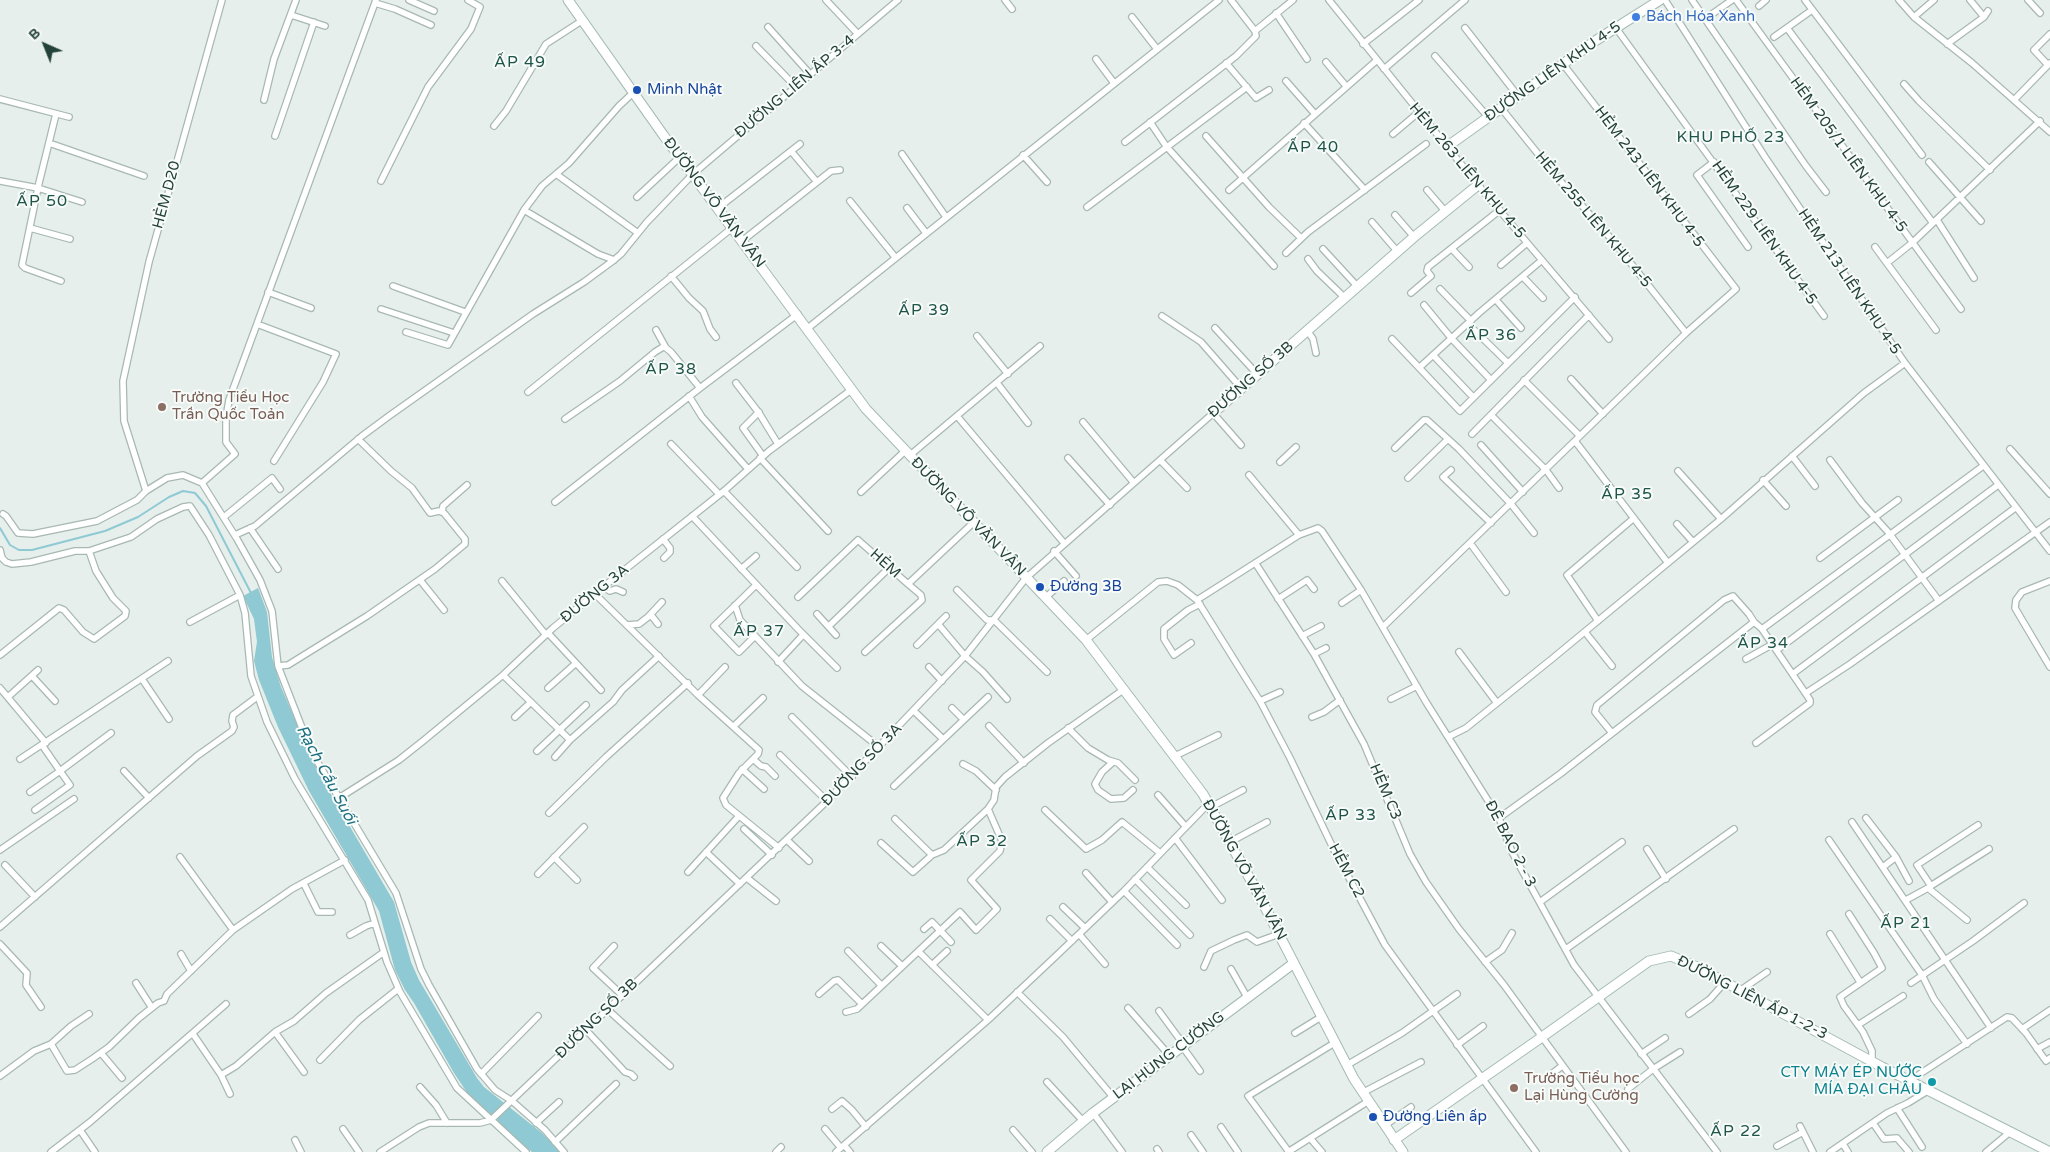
<!DOCTYPE html>
<html>
<head>
<meta charset="utf-8">
<style>
  body { margin:0 }
  #map { position:relative; width:2050px; height:1152px; overflow:hidden; background:#e6efeb; font-family:"Varela Round",sans-serif }
  canvas { display:block }
  .north { position:absolute; left:20px; top:20px; width:50px; height:50px; -webkit-text-stroke:4px #f7fbf9; paint-order:stroke; rotate:316deg; font-size:14px; font-weight:700; line-height:20px; text-align:center; color:#24423a }
  .north::after { content:''; display:block; margin:auto; width:18px; height:22px; background:#24423a; clip-path:polygon(50% 0,100% 100%,50% 72%,0 100%) }
</style>
</head>
<body>
<div id="map">
<canvas width="2050" height="1152"></canvas>
<div class="north">B</div>
</div>
<script>
const g = document.querySelector('canvas').getContext('2d');
g.lineJoin = 'round';
function fillPath(path, color) {
  g.fillStyle = color;
  g.fill(path, 'evenodd');
}
function toPath(rows) {
  const path = new Path2D();
  for (const r of rows) {
    path.moveTo(r[0], r[1]);
    for (let i = 2; i < r.length; i += 2) path.lineTo(r[i], r[i + 1]);
  }
  return path;
}
function stroke(path, color, width, dash) {
  g.strokeStyle = color;
  g.lineWidth = width;
  g.lineCap = dash ? 'butt' : 'round';
  g.setLineDash(dash || []);
  g.stroke(path);
}
function drawText(font, color, halo, rows, align = 'center') {
  g.font = font + ' "Varela Round",sans-serif';
  g.lineWidth = 4;
  g.setLineDash([]);
  g.textBaseline = 'middle';
  g.strokeStyle = halo;
  g.fillStyle = color;
  for (const [text, x, y, turn = 0] of rows) {
    g.save();
    g.translate(x, y);
    g.rotate((+turn || 0) * Math.PI / 180);
    g.textAlign = isNaN(turn) ? turn : align;
    if (halo) g.strokeText(text, 0, 0);
    g.fillText(text, 0, 0);
    g.restore();
  }
}
fillPath(toPath([
  [258,588,267,612,272,657,281,687,318,772,394,902,411,962,419,980,477,1078,484,1087,542,1133,561,1152,532,1152,496,1122,470,1097,454,1073,414,1003,405,990,395,970,379,911,309,791,278,727,259,680,254,661,257,642,254,619,243,596]
]), '#8ec9d4');
stroke(toPath([
  [0,528,10,545,19,550,32,550,105,531,138,517,169,497,183,491,195,493,206,506,251,593]
]), '#8ec9d4', 2);
const street = toPath([
  [409,0,434,11],
  [826,0,858,34],
  [1005,0,1012,9],
  [1231,0,1255,31],
  [1329,0,1478,185,1609,339],
  [1665,0,1765,157,1905,363,2050,551],
  [1692,0,1806,166,1826,192],
  [1736,0,1961,309],
  [1805,0,1922,155],
  [1899,0,1914,17,1972,63,2050,132],
  [1970,0,1984,17],
  [2028,0,2040,13],
  [375,3,395,9,431,25],
  [1759,6,1766,0],
  [1276,13,1307,59],
  [291,15,325,26],
  [1132,17,1157,49],
  [1914,17,1934,0],
  [1705,19,1732,0],
  [768,27,810,74],
  [1465,28,1518,96],
  [1616,28,1824,316],
  [1787,28,1933,223],
  [1774,37,1812,10],
  [1363,44,1419,0],
  [1947,44,1984,17,1988,11],
  [756,46,795,86],
  [1435,56,1488,117],
  [1096,59,1114,83],
  [1326,62,1346,86],
  [1226,63,1256,98,1269,90],
  [2048,65,2034,50,2050,34],
  [1384,69,1465,0],
  [1286,81,1315,114],
  [1904,84,1919,101,1990,170],
  [0,99,69,117],
  [2015,99,2050,63],
  [264,100,274,59,296,0],
  [1501,108,1555,175,1614,242,1686,333],
  [56,114,39,183,22,265,25,268,61,281],
  [1150,122,1166,146,1274,266],
  [1304,123,1365,190],
  [494,126,506,111,546,44,583,20],
  [1393,134,1419,112],
  [275,136,314,22],
  [1206,136,1269,207,1301,238],
  [1125,142,1236,56,1256,36,1255,31,1293,0],
  [49,143,144,176],
  [791,151,817,182],
  [902,154,946,217],
  [1023,155,1047,182],
  [1714,162,1697,175,1748,247],
  [1929,162,1981,221],
  [556,174,638,233],
  [0,181,38,188,82,202],
  [381,181,428,87,471,29,480,7,468,0],
  [1229,190,1376,61],
  [1427,190,1445,211],
  [637,197,680,157],
  [850,201,895,257],
  [1087,207,1247,87],
  [718,208,800,144],
  [907,208,926,233],
  [524,210,598,254,614,260],
  [1395,215,1414,237],
  [1937,220,1974,278],
  [1372,222,1397,251],
  [30,228,70,239],
  [742,241,831,171,840,170],
  [1875,247,1936,330],
  [1323,249,1357,286],
  [1452,249,1469,267],
  [1286,253,1308,232,1426,144],
  [1308,259,1317,271,1344,297],
  [1887,263,1912,243,2040,121],
  [1501,265,1527,243],
  [671,276,689,298,703,311,710,329,716,337],
  [1523,277,1543,298],
  [393,286,465,312],
  [1440,289,1471,321],
  [268,292,311,308],
  [1411,293,1431,276,1427,271,1428,267,1500,210],
  [1496,300,1521,328],
  [1424,305,1452,339,1491,380],
  [381,309,454,333],
  [1162,316,1201,342,1242,389],
  [257,324,336,354,323,382,274,461],
  [1468,324,1508,363],
  [808,328,1219,0],
  [1215,328,1258,375],
  [656,330,666,348,671,352,700,388],
  [1307,330,1313,339,1316,353],
  [406,332,448,345,524,210,542,186,569,163,619,106,634,92],
  [977,336,1008,374],
  [1392,339,1460,411,1575,297],
  [1433,355,1473,397],
  [1420,367,1479,313,1542,260],
  [1571,379,1603,414],
  [1524,380,1580,436],
  [736,383,759,413,778,444],
  [997,383,1028,423],
  [528,392,732,228],
  [689,396,702,417,748,469],
  [759,412,743,428,763,456],
  [1213,413,1241,445],
  [1491,415,1546,470,1559,488],
  [957,416,1064,543],
  [565,419,620,381,655,352,663,347,666,348],
  [1083,422,1134,483],
  [1472,434,1589,315],
  [1575,441,1668,563],
  [671,444,719,494],
  [1481,445,1523,492],
  [1395,448,1424,420,1427,420,1459,449,1511,504,1534,533],
  [2010,449,2050,494],
  [909,456,1040,346],
  [1792,456,1815,486],
  [760,458,828,531],
  [1068,458,1110,505],
  [1160,460,1187,488],
  [1830,460,1862,503,1889,533,1939,601],
  [1280,462,1296,447],
  [1451,470,1443,477,1491,523],
  [1678,471,1721,519],
  [1249,475,1299,535],
  [1408,478,1448,439],
  [1763,480,1786,506],
  [202,483,235,454,226,442,226,418,229,400,376,0],
  [146,491,124,421,123,381,149,262,222,0],
  [724,491,797,567],
  [861,492,905,451],
  [555,502,700,388,798,314],
  [442,512,443,506,467,485],
  [3,514,6,516,18,533,33,534,97,521,137,500,146,491,167,478,183,475,202,483,237,539,260,580,272,611,278,666,304,733,315,758,396,893,421,969,429,985,477,1069,495,1090,512,1101,545,1130,564,1152],
  [692,516,798,629,837,668],
  [224,517,272,478,280,489],
  [1677,524,1693,542],
  [250,528,278,569],
  [235,535,255,526,362,436,389,416,533,314,584,282,614,260,621,254,647,222,693,174,898,0],
  [663,539,670,548,670,552,664,558],
  [1470,543,1506,592],
  [0,550,2,558,6,562,12,564,31,562,75,551,89,551,131,537,157,519,183,507,190,506,209,535,240,595,245,613,251,676,267,722,295,779,368,900,387,962,400,992,457,1088,526,1152],
  [1054,551,1076,576],
  [1820,558,1898,500],
  [1256,564,1314,654,1364,744,1410,854,1426,882,1459,929,1504,985,1626,1152],
  [741,569,756,556],
  [420,580,444,610],
  [502,581,546,635],
  [2050,581,2022,592,2016,600,2015,608,2050,667],
  [603,587,610,591,616,589,623,592],
  [957,590,987,620,994,620,1047,672],
  [595,594,698,695,759,750,758,754,739,773,723,798,726,805,779,848],
  [798,597,858,540,908,584,973,523],
  [1045,598,1064,581],
  [1278,599,1307,580,1314,589],
  [1197,600,1299,535,1318,528,1322,531,1361,590,1426,702,1499,818,1512,852,1574,965,1717,1152],
  [1342,603,1361,590],
  [735,605,740,620,802,686,879,747],
  [817,614,836,635],
  [651,615,658,624],
  [1598,621,1567,575,1634,518],
  [190,622,240,595],
  [938,624,965,656,983,672,1007,699],
  [627,625,639,624,648,617,662,602],
  [829,626,889,568],
  [1383,627,1686,333,1736,289,1563,64],
  [1762,629,1983,466],
  [1585,632,1612,666],
  [548,633,601,690],
  [755,636,739,652,714,626,756,585],
  [1302,636,1321,626],
  [1086,640,1158,582,1167,581,1178,585,1197,600,1260,701,1290,758,1334,850,1385,945,1536,1152],
  [1191,643,1174,655,1164,639,1164,629,1188,610,1200,604],
  [917,645,946,616],
  [1777,650,1998,485],
  [865,652,922,600,921,595,908,584],
  [1459,652,1497,703],
  [1314,654,1326,648],
  [0,655,59,608,64,610,83,632,94,639,125,616,126,611,113,598,96,571,89,551],
  [1746,659,1773,644],
  [778,662,803,635],
  [278,666,288,665,367,616,435,569,465,544,465,539,444,513,439,511,430,513,412,488,391,471,358,439],
  [929,667,942,681],
  [1794,673,2015,508],
  [503,675,570,740],
  [32,676,55,701],
  [142,679,169,719],
  [0,688,46,743],
  [548,688,575,664],
  [1806,693,1850,664,2050,522],
  [698,695,725,667],
  [8,697,38,670],
  [1391,699,1417,686],
  [1260,701,1280,692],
  [952,708,963,719],
  [914,711,943,739],
  [515,717,531,702],
  [792,717,852,777],
  [1312,717,1324,712,1340,700],
  [734,726,763,698],
  [989,726,1024,763],
  [1068,728,1088,748,1108,760,1118,763,1135,780],
  [1612,733,1595,712,1597,705,1724,600,1733,596,1749,614,1754,622],
  [1448,737,1466,728,1553,658,1721,519,1864,393,1905,363],
  [537,751,586,705],
  [780,755,827,801],
  [1175,756,1218,735],
  [555,757,570,740,613,702,622,690,659,656],
  [20,759,168,661],
  [753,759,761,766,766,767,775,776],
  [1113,762,1102,772,1095,784,1098,790,1111,799,1124,798,1133,790],
  [963,764,976,771,996,790],
  [742,769,764,789],
  [124,771,149,798],
  [894,786,988,697],
  [30,792,60,771,42,745],
  [1158,795,1186,827],
  [339,798,399,760,423,741,503,675,553,628,603,587,724,491,769,451,851,390],
  [1211,807,1243,790],
  [35,810,70,785,60,771,111,733],
  [1045,810,1086,849,1102,840,1122,822,1160,853],
  [549,813,606,757,688,683],
  [1499,818,1560,774,1754,622,1762,629,1810,700,1810,703,1756,743],
  [1866,818,1896,857,1909,881],
  [895,819,932,855,944,850,988,809],
  [1852,822,1991,1028],
  [744,829,772,855],
  [1175,838,1222,900],
  [787,840,809,861],
  [1829,840,1922,975,1934,999,1967,1044],
  [1230,842,1267,822],
  [881,843,913,872,932,855],
  [1647,849,1666,879],
  [0,850,74,799],
  [706,852,740,884],
  [180,857,233,930],
  [554,857,577,880],
  [5,865,35,897],
  [1147,867,1186,905],
  [1883,867,1896,857],
  [688,872,739,816],
  [1086,873,1112,902],
  [538,874,584,827],
  [747,878,776,901],
  [1135,879,1190,935],
  [304,884,318,912,332,912],
  [1931,886,1917,865,1978,825],
  [1929,887,1989,849],
  [1124,891,1177,945],
  [1906,900,1928,888,1967,920],
  [1540,902,1622,842],
  [1063,907,1085,928],
  [1849,914,1874,953,1882,968,1840,997,1844,1006,1863,1032,1872,1051,1872,1061],
  [1050,919,1072,941],
  [0,927,197,756,232,731,234,727,232,721,233,715,257,697],
  [924,929,932,922,951,942],
  [1079,934,1105,964],
  [1830,934,1860,982],
  [350,935,366,926,375,923],
  [0,944,27,973,26,985,41,1007],
  [614,946,593,968,622,995],
  [881,946,902,966],
  [1566,949,1734,829],
  [848,951,881,985],
  [919,952,988,1020],
  [181,954,191,971],
  [1485,962,1502,950,1512,933],
  [932,965,947,951],
  [1204,967,1211,951,1234,940,1247,935,1257,942,1279,934],
  [1231,969,1247,997],
  [136,983,152,1008],
  [1911,983,1973,941,2024,903],
  [1741,990,1767,972],
  [1017,992,1063,1037,1113,1097],
  [819,994,834,981,838,980,862,1004],
  [1128,1008,1169,1055],
  [607,1009,670,1066],
  [1159,1011,1178,1037,1185,1043],
  [846,1012,857,1009,960,912,976,930,997,909,971,880,1000,851,1002,841,988,809,994,800,996,787,1005,777,1048,743,1123,690],
  [1689,1014,1710,999,1725,982],
  [1858,1025,1903,996],
  [2022,1029,2050,1010],
  [586,1030,625,1072,631,1074,634,1077],
  [275,1032,304,1072],
  [1295,1033,1321,1017],
  [193,1034,221,1075,230,1094],
  [51,1044,67,1071,75,1070,92,1059,109,1047,139,1018,158,1003,164,1001,167,994,233,930,292,889,345,860],
  [1457,1045,1483,1026],
  [1182,1046,1200,1071],
  [2037,1049,2050,1042],
  [101,1053,122,1078],
  [1641,1054,1665,1038],
  [320,1060,359,1020,398,989],
  [1347,1065,1402,1033,1457,994],
  [481,1074,538,1016],
  [221,1075,236,1066,275,1032,294,1021,326,993,384,952],
  [0,1076,34,1051,51,1044,71,1026,89,1014],
  [1549,1076,1562,1066],
  [1909,1081,2007,1017,2012,1018,2026,1033,2046,1061,2050,1058],
  [1047,1082,1083,1121],
  [420,1087,436,1105,447,1123],
  [1628,1089,1653,1069,1680,1052],
  [1362,1093,1421,1062],
  [1897,1108,1922,1147],
  [832,1109,842,1101,852,1110,866,1127],
  [1093,1113,1122,1152],
  [536,1123,559,1102],
  [1873,1123,1884,1139,1897,1138,1909,1152],
  [1384,1126,1411,1107],
  [1800,1126,1813,1152],
  [1221,1127,1238,1152],
  [343,1129,359,1152],
  [825,1129,841,1148],
  [80,1130,95,1152],
  [1013,1130,1032,1152],
  [1191,1135,1203,1152],
  [1310,1138,1322,1152],
  [295,1140,301,1152],
  [555,1142,616,1084],
  [1843,1144,1848,1152],
  [844,1145,850,1152],
  [1777,1146,1803,1132],
  [1157,1149,1159,1152],
  [51,1152,90,1122,226,1004],
  [380,1152,419,1127,429,1123,480,1123,491,1120,827,801,965,656,1026,578,1219,408],
  [776,1152,781,1147],
  [836,1152,988,1020,1056,956,1124,891,1209,803],
  [1288,1152,1367,1102],
  [1289,1152,1248,1096,1336,1042],
  [1830,1152,1887,1113,1908,1103,1929,1090],
  [1986,1152,2010,1132]
]);
const secondary = toPath([
  [568,0,664,136,866,409,1086,640,1203,794,1254,886,1354,1079,1403,1152],
  [1448,146,1595,41,1660,0],
  [1219,408,1414,237,1478,185],
  [1394,1140,1542,1037,1649,961,1671,956,1697,967,1882,1067,2050,1152],
  [1047,1152,1093,1113,1294,963]
]);
stroke(street, '#a8b8b2', 8);
stroke(secondary, '#a4bbb3', 11);
stroke(street, '#fff', 5.5);
stroke(secondary, '#fff', 9);
for (const [x, y, r, color] of [
  [1636,17,5,"#3f7fe0"],
  [637,90,5,"#1a4fb4"],
  [162,407,5,"#8d6e63"],
  [1040,587,5,"#1a4fb4"],
  [1932,1082,5,"#0f9aa8"],
  [1514,1088,5,"#8d6e63"],
  [1373,1117,5,"#1a4fb4"]
]) {
  const dot = new Path2D();
  dot.arc(x, y, r, 0, 2 * Math.PI);
  g.fillStyle = color;
  g.fill(dot);
  stroke(dot, '#f7fbf9', 2);
}
drawText('15px', '#366cbe', '#f7fbf9', [
  ["Bách Hóa Xanh",1646,17]
], 'left');
drawText('15px', '#24423a', '#f7fbf9', [
  ["ĐƯỜNG LIÊN KHU 4-5",1553,72,-35],
  ["ĐƯỜNG LIÊN ẤP 3-4",795,87,-40],
  ["HẺM 205/1 LIÊN KHU 4-5",1848,155,54],
  ["HẺM 263 LIÊN KHU 4-5",1467,171,50],
  ["HẺM 243 LIÊN KHU 4-5",1649,177,53],
  ["HẺM D20",167,195,-75],
  ["ĐƯỜNG VÕ VĂN VÂN",714,203,53],
  ["HẺM 255 LIÊN KHU 4-5",1593,220,50],
  ["HẺM 229 LIÊN KHU 4-5",1764,233,55],
  ["HẺM 213 LIÊN KHU 4-5",1849,282,56],
  ["ĐƯỜNG SỐ 3B",1251,380,-41],
  ["ĐƯỜNG VÕ VĂN VÂN",968,517,46],
  ["HẺM",885,564,42],
  ["ĐƯỜNG 3A",595,594,-39],
  ["ĐƯỜNG SỐ 3A",862,765,-46],
  ["HẺM C3",1385,792,67],
  ["ĐÊ BAO 2 - 3",1510,844,63],
  ["ĐƯỜNG VÕ VĂN VÂN",1244,870,61],
  ["HẺM C2",1346,871,62],
  ["ĐƯỜNG LIÊN ẤP 1-2-3",1752,998,27],
  ["ĐƯỜNG SỐ 3B",597,1019,-44],
  ["LẠI HÙNG CƯỜNG",1169,1056,-37]
]);
drawText('15px', '#164399', '#f7fbf9', [
  ["Minh Nhật",647,90],
  ["Đường 3B",1050,587],
  ["Đường Liên ấp",1383,1117]
], 'left');
drawText('15px', '#785e54', '#f7fbf9', [
  ["Trường Tiểu Học",172,398],
  ["Trần Quốc Toản",172,415],
  ["Trường Tiểu học",1524,1079],
  ["Lại Hùng Cường",1524,1096]
], 'left');
drawText('15px', '#0d838f', '#f7fbf9', [
  ["CTY MÁY ÉP NƯỚC",1922,1073],
  ["MÍA ĐẠI CHÂU",1922,1090]
], 'right');
g.letterSpacing = '1px';
drawText('16px', '#1f5548', '#f7fbf9', [
  ["ẤP 49",520,63],
  ["KHU PHỐ 23",1731,138],
  ["ẤP 40",1313,148],
  ["ẤP 50",42,202],
  ["ẤP 39",924,311],
  ["ẤP 36",1491,336],
  ["ẤP 38",671,370],
  ["ẤP 35",1627,495],
  ["ẤP 37",759,632],
  ["ẤP 34",1763,644],
  ["ẤP 33",1351,816],
  ["ẤP 32",982,842],
  ["ẤP 21",1906,924],
  ["ẤP 22",1736,1132]
]);
g.letterSpacing = '0px';
drawText('italic 16px', '#1c6f80', '#f7fbf9', [
  ["Rạch Cầu Suối",326,775,62]
]);
</script>
</body>
</html>
